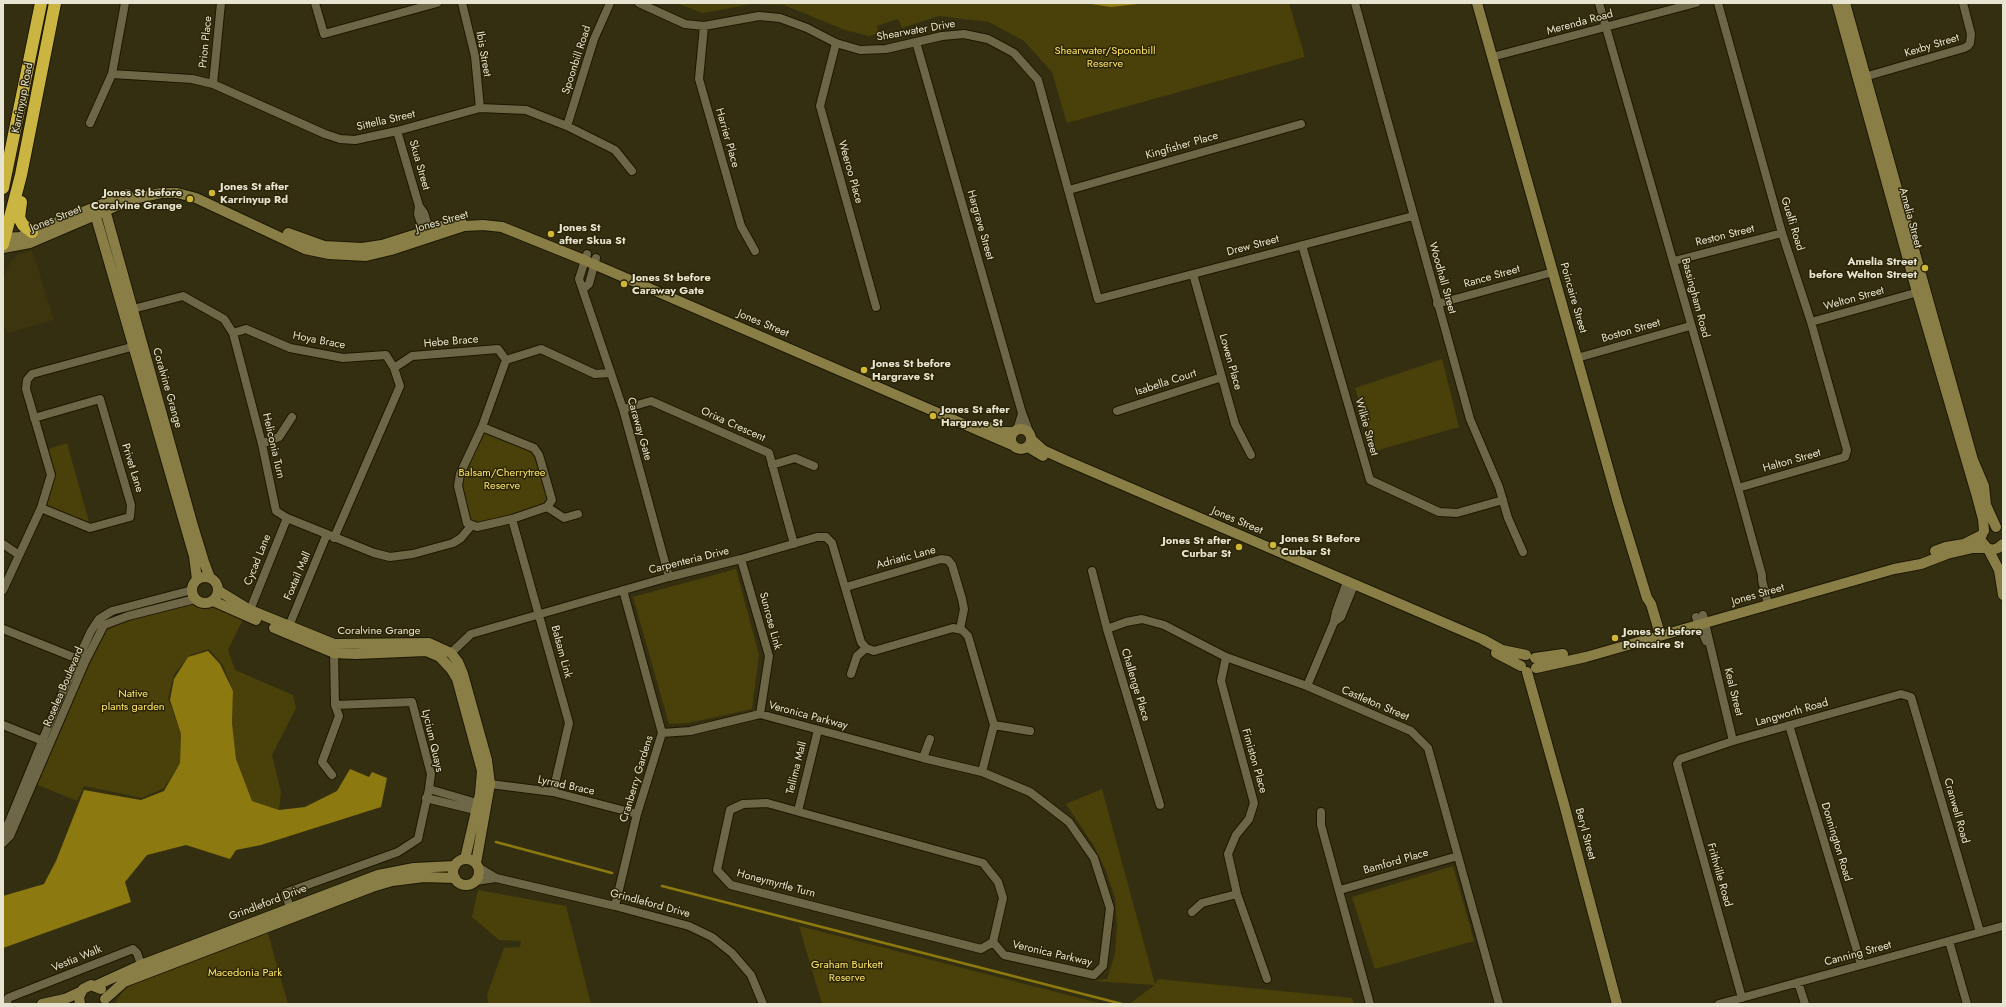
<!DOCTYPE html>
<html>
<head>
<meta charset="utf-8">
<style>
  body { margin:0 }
  #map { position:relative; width:2006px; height:1007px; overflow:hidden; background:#352f11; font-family:Jost,sans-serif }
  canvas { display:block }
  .frame { position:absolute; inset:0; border:4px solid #e7e4d2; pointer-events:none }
</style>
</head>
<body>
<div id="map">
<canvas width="2006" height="1007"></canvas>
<div class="frame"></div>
</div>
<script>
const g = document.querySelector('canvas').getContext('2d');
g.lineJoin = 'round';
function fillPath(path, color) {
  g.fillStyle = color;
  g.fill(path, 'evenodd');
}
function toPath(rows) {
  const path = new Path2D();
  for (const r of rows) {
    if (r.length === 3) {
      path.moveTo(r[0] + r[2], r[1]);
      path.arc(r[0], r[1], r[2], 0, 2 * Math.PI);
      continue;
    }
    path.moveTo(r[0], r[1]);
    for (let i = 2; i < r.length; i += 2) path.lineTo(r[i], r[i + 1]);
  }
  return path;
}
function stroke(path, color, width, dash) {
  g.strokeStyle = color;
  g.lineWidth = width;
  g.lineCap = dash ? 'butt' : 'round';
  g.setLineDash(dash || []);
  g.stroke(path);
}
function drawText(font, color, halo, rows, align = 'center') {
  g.font = font + ' Jost,sans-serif';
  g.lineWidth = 3;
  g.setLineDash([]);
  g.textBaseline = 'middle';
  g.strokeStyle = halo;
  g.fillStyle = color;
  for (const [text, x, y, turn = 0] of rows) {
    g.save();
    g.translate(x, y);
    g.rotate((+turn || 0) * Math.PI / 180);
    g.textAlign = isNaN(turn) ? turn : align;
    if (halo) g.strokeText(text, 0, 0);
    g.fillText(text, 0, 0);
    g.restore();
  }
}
fillPath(toPath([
  [32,250,54,320,7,333,3,322,3,279,10,263,17,255]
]), '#3d350e');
fillPath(toPath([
  [676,3,1289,3,1305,57,1067,123,1052,72,1024,41,989,22,939,16,902,28,898,19,877,26,878,34,869,36,845,30,784,5,752,4,703,13],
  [1442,359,1459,427,1375,451,1355,388],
  [482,427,534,448,552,500,547,507,477,527,467,523,460,474],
  [67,443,89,522,45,506,54,475,46,450],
  [736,569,759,655,752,709,688,723,669,724,633,597],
  [190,597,196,606,208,608,223,602,246,613,228,650,235,670,293,695,296,708,272,755,281,792,279,810,252,801,236,759,232,723,233,691,223,665,209,649,190,655,174,674,168,698,181,734,180,763,164,788,142,798,84,786,77,801,36,784,105,625],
  [1102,789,1155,984,1158,979,1352,998,1354,1004,1129,1004,1155,985,1093,981,1107,979,1115,954,1117,926,1115,898,1106,871,1094,846,1066,804],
  [1453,866,1474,941,1375,969,1352,897],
  [478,890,566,906,591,1004,488,1004,487,995,504,948,520,947,521,941,499,940,472,917],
  [799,926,1103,1004,822,1004],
  [267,930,288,1004,115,1004,122,992,133,983]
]), '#4a400a');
fillPath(toPath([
  [1085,3,1147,3,1111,7],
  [208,651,220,664,233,691,232,723,236,759,252,801,279,810,305,807,337,791,350,769,369,777,372,772,387,778,381,807,261,845,236,850,230,859,186,845,147,855,125,882,131,902,3,948,3,896,44,884,56,861,84,790,141,800,164,791,180,763,181,734,170,700,174,679,188,657]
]), '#8c790f');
stroke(toPath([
  [496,842,612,873],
  [662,886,1122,1004]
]), '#8c790f', 2.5);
const street = toPath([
  [315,3,324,34,437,3],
  [462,3,475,56,480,108],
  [639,3,685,24,704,26,759,16,780,18,807,28,836,43,860,50,886,49,942,36,964,34,988,39,1014,53,1038,80,1098,299,1413,216],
  [1355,3,1470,419,1499,487,1508,518,1523,552],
  [1599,3,1738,488,1762,575,1762,580,1768,604],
  [1718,3,1782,233,1811,322,1847,450,1845,457,1738,488],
  [704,26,699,79,741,226,755,251],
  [916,42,1022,413,1030,434],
  [836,43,820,106,876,307],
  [1492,57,1696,3],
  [112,74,192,79,213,84,325,134,340,139,355,140,397,131,480,108,526,110,567,126,615,150,632,171],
  [1861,78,1964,48,1968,46,1970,43,1971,34,1963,3],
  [213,84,221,3],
  [90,123,112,74,125,3],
  [567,126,594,39,610,3],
  [397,131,419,206,424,213,431,236],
  [1069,190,1301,124],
  [419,206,418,214,425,236],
  [1302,245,1370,480,1439,512,1457,513,1503,500],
  [587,254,579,279,623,409,669,577],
  [1674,261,1782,233],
  [1193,274,1235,424,1251,455],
  [583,289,589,284,596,258],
  [1437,304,1553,272],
  [133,309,183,296,224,319,233,333,246,329,290,348,343,358,386,355,394,368,400,386,334,538],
  [1811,322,1922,291],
  [233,333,262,444,276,511,287,518,374,553,390,557,413,554,453,543,461,538,471,526],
  [1577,358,1690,326],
  [394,368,412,356,498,349,506,360],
  [623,409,651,401,769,453,794,544],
  [1117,411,1222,377],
  [34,418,100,399,131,505,130,517,90,528,41,508],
  [482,427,534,448,539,455,552,500,547,507,512,519,477,527,467,523,458,486,460,474,482,427,506,360,541,349,595,374,611,373],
  [1017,430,1022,414],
  [262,444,279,437,292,417],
  [772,465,795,458,814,466],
  [547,507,564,518,578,514],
  [512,519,569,723,553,792],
  [3,544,19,555],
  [741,559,769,656,760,714],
  [1092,571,1107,629,1160,805],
  [846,587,941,559,948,560,952,565,962,599,964,609,960,629],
  [3,590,41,508,51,475,26,389,27,380,32,374,135,346],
  [250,610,287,518],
  [1703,615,1733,741],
  [1696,617,1706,641],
  [1334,622,1341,617,1354,585],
  [289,626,327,534],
  [3,629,78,659],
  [1107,629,1126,622,1142,619,1164,625,1226,657,1307,686,1411,731,1428,748,1499,1004],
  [451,653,471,634,669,577,741,559,817,537,826,537,832,543,861,642,866,648,874,651,953,628,962,630,968,636,994,725,982,772],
  [1226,657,1221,681,1254,803,1249,819,1236,835,1228,854,1237,894,1267,979],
  [851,674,857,656,866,648],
  [1307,686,1334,622,1336,612,1347,582],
  [3,725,43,741],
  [994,725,1030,731],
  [1789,725,1861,964],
  [662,733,690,731,760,714,923,758,982,772,1030,792,1069,822,1094,858,1110,908,1103,966,1094,975,1004,955,993,942],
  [923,758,930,739],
  [332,775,322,762,339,716,335,705],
  [490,784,553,792,637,814],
  [429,789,477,803],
  [426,798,475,810],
  [767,803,983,863,998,882,1003,898,993,942,981,949,731,885,717,870,730,810,743,804,767,803],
  [798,811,818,730],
  [1321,812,1321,825,1370,1004],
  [3,832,9,822,59,700,91,631,99,619,112,611,192,590],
  [3,843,10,836,85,662,104,625,128,616,195,599],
  [478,867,496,878,615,906,689,926,712,937,732,953,751,975,763,1004],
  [476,881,496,878],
  [1340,890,1458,856],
  [615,906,637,814,662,733,623,590],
  [1192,912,1202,903,1237,894],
  [292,913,285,893,398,852,418,839,429,789,431,774,412,702,335,705,334,653],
  [1949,941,1967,1004],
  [1798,982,1805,1004],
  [1742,998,1677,764,1680,759,1733,741,1901,694,1911,697,1980,932],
  [7,1004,8,998,133,949,137,953,143,970],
  [1719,1004,2003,926]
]);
const secondary = toPath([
  [1477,3,1618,503,1647,598,1651,604,1660,634],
  [1837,3,1917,292,1976,493,1983,519,1984,531],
  [1845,3,1973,460,1984,486,1986,505,1996,527],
  [104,206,193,526,204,562,210,578],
  [94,210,194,556,197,580],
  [288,233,324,246,362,248,382,245,461,220],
  [3,238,20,237,128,194],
  [3,248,30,243,133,199,161,193,177,193,196,198,305,249,329,254,366,256,391,250,464,226,483,225,502,227,584,260,1012,445],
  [989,427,1001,432,1014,432],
  [1021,439,10],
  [1031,439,1043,450,1065,460,1482,639,1502,650,1526,655],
  [1028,447,1043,456],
  [1982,542,1987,548,1992,550,1998,548,2003,544],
  [1988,549,1999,570,2003,595],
  [1935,551,1946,547,1964,544,1982,535],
  [205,590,13],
  [219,591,250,610,334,644,429,643,451,653,458,662,463,674,487,760,490,784,476,863],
  [213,601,256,620],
  [274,628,334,653,356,654,426,651,440,657,451,669,457,679,482,771,480,794,465,859],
  [1496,653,1521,666],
  [1535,658,1563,654],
  [1536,668,1586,657,1894,569,1921,564,1947,554,1973,548,1987,548],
  [1527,672,1564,804,1617,1004],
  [466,872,13],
  [95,986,141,965,378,875,414,868,455,866],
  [105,999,124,982,372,887,392,881,424,877,455,878],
  [42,1004,65,999,80,992],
  [80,1004,79,997,83,989,91,985,101,989]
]);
const highway = toPath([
  [3,188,41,3],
  [21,202,19,218,23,225,32,232],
  [3,244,21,175,55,3]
]);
stroke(street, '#1d1700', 10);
stroke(secondary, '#1d1700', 12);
stroke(highway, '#1d1700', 14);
stroke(street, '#6d6747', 8);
stroke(secondary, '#897e46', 10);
stroke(highway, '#cbb542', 12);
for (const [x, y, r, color] of [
  [212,193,4,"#d0b836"],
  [190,199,4,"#d0b836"],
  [551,234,4,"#d0b836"],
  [1925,268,4,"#d0b836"],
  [624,284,4,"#d0b836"],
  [864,370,4,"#d0b836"],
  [933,416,4,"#d0b836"],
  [1273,545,4,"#d0b836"],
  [1239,547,4,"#d0b836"],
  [1615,638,4,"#d0b836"]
]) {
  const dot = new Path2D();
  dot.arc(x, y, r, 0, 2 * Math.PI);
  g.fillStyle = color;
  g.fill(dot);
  stroke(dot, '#2b2506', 1.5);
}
drawText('11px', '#e7e4d2', '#2b2506', [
  ["Merenda Road",1580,23,-15],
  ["Shearwater Drive",916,31,-10],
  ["Prion Place",206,42,-84],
  ["Kexby Street",1932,46,-17],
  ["Ibis Street",483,54,80],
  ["Spoonbill Road",577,60,-72],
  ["Karrinyup Road",23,98,-79],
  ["Sittella Street",386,121,-13],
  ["Harrier Place",727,138,74],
  ["Kingfisher Place",1182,146,-16],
  ["Skua Street",419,165,74],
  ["Weeroo Place",850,172,74],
  ["Amelia Street",1910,218,75],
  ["Jones Street",56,219,-22],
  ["Jones Street",442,222,-16],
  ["Guelfi Road",1792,224,73],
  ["Hargrave Street",980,225,74],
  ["Reston Street",1725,236,-14],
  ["Drew Street",1253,246,-15],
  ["Rance Street",1492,277,-16],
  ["Woodhall Street",1442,278,74],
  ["Poincaire Street",1573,298,74],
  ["Bassingham Road",1695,298,75],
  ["Welton Street",1854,299,-16],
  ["Jones Street",763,324,23],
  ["Boston Street",1631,331,-16],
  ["Hoya Brace",319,341,11],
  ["Hebe Brace",451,342,-5],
  ["Lowen Place",1230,362,74],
  ["Isabella Court",1166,383,-18],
  ["Coralvine Grange",167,388,74],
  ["Orixa Crescent",733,425,24],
  ["Wilkie Street",1366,427,74],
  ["Caraway Gate",639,429,74],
  ["Heliconia Turn",273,446,77],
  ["Halton Street",1792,461,-16],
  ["Privet Lane",132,468,73],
  ["Jones Street",1237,521,23],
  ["Adriatic Lane",906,558,-15],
  ["Cycad Lane",258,560,-68],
  ["Carpenteria Drive",689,561,-14],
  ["Foxtail Mall",298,576,-67],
  ["Jones Street",1758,595,-16],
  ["Sunrose Link",770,621,75],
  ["Coralvine Grange",379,631],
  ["Balsam Link",561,652,75],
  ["Challenge Place",1135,685,73],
  ["Roselea Boulevard",64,687,-67],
  ["Keal Street",1733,692,76],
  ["Castleton Street",1375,704,23],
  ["Langworth Road",1792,713,-16],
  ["Veronica Parkway",808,716,15],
  ["Lycium Quays",432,741,77],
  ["Fimiston Place",1254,761,74],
  ["Tellima Mall",797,768,-76],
  ["Cranberry Gardens",637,779,-73],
  ["Lyrrad Brace",566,786,12],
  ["Cranwell Road",1956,811,74],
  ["Beryl Street",1585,834,75],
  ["Donnington Road",1836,842,73],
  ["Bamford Place",1396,862,-16],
  ["Frithville Road",1719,875,74],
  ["Honeymyrtle Turn",776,884,15],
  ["Grindleford Drive",268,903,-21],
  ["Grindleford Drive",650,904,15],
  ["Veronica Parkway",1052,954,13],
  ["Canning Street",1858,954,-15],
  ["Vestia Walk",77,959,-22]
]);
drawText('11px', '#fde468', '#2b2506', [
  ["Shearwater/Spoonbill",1105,51],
  ["Reserve",1105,64],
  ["Balsam/Cherrytree",502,473],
  ["Reserve",502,486],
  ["Native",133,694],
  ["plants garden",133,707],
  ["Graham Burkett",847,965],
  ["Reserve",847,978],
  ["Macedonia Park",245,973]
]);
drawText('bold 11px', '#e7e4d2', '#2b2506', [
  ["Jones St after",220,187],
  ["Karrinyup Rd",220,200],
  ["Jones St before",182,193,"right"],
  ["Coralvine Grange",182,206,"right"],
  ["Jones St",559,228],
  ["after Skua St",559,241],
  ["Amelia Street",1917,262,"right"],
  ["before Welton Street",1917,275,"right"],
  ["Jones St before",632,278],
  ["Caraway Gate",632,291],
  ["Jones St before",872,364],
  ["Hargrave St",872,377],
  ["Jones St after",941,410],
  ["Hargrave St",941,423],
  ["Jones St Before",1281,539],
  ["Curbar St",1281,552],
  ["Jones St after",1231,541,"right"],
  ["Curbar St",1231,554,"right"],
  ["Jones St before",1623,632],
  ["Poincaire St",1623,645]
], 'left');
</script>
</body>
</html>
